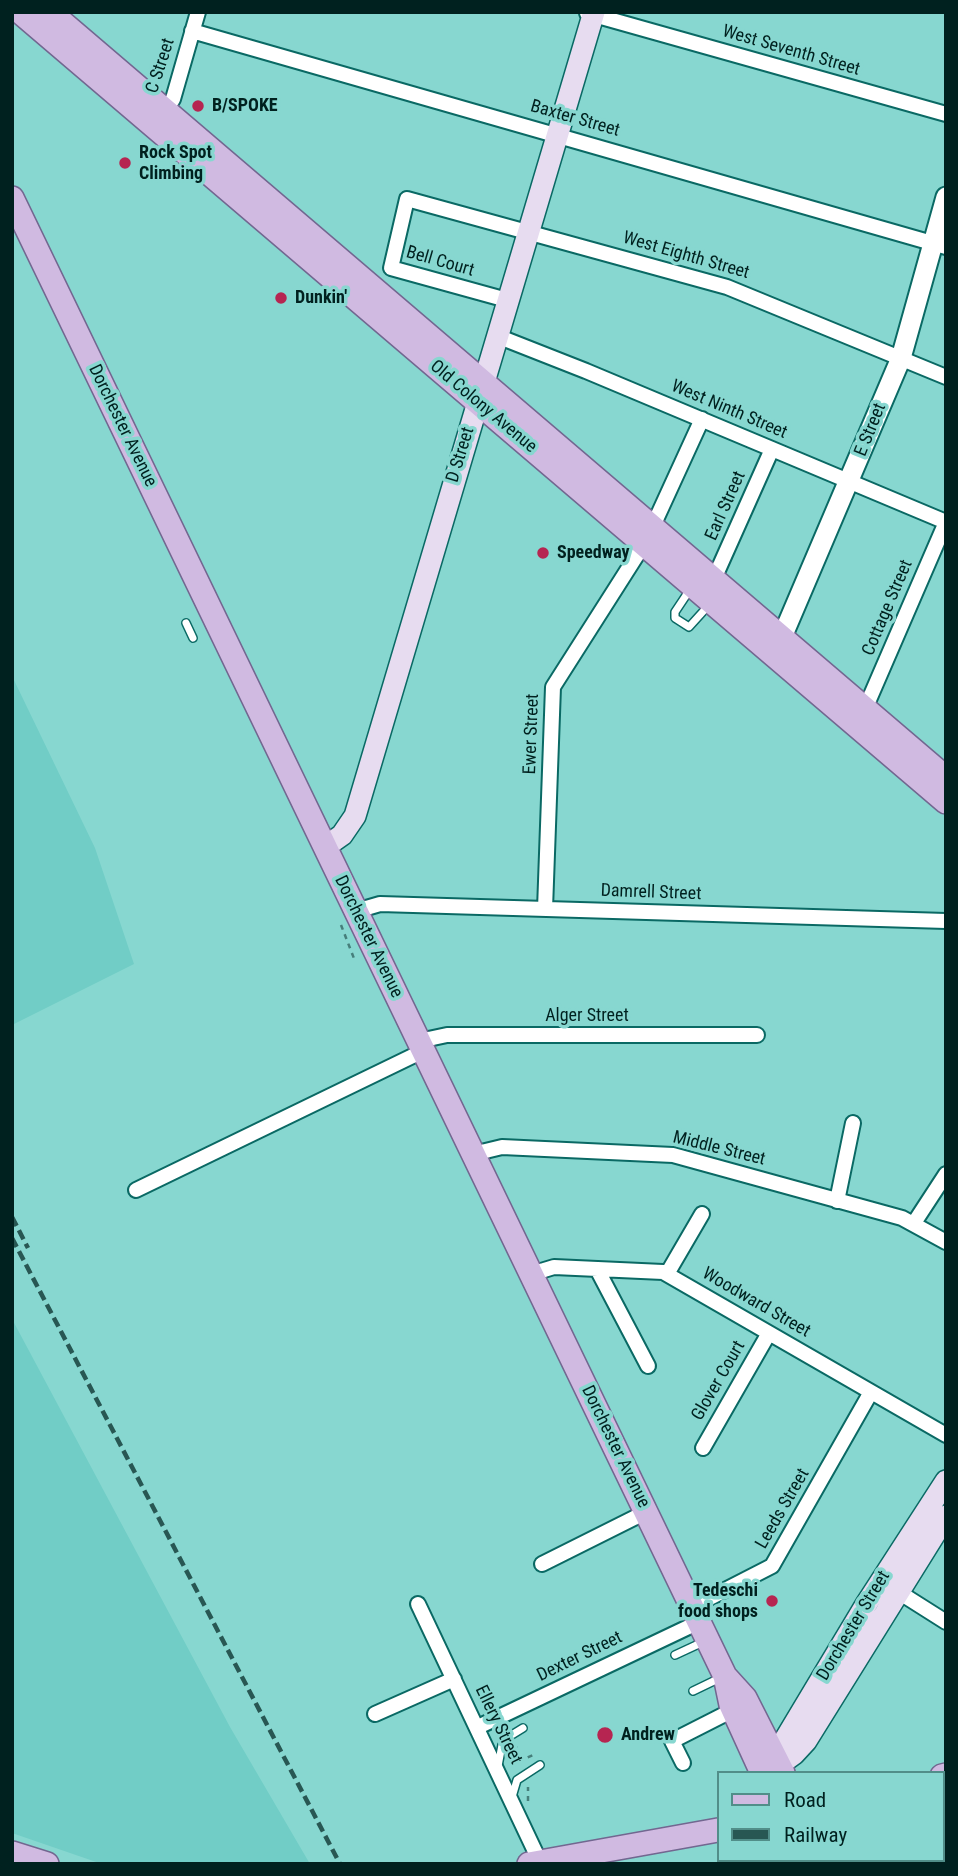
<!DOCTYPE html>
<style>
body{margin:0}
#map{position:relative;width:958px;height:1876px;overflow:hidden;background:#87d7d0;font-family:"Roboto Condensed",sans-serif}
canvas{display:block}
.frame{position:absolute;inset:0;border:14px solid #00211f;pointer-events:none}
.legend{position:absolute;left:717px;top:1771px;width:228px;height:91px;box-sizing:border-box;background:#87d7d0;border:2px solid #518e89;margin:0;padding:9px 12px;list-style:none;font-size:21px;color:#00211f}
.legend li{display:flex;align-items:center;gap:14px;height:35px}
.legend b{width:35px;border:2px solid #518e89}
</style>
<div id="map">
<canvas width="958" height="1876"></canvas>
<div class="frame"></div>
<ul class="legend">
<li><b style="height:9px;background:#d0bae1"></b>Road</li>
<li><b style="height:9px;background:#285753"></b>Railway</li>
</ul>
</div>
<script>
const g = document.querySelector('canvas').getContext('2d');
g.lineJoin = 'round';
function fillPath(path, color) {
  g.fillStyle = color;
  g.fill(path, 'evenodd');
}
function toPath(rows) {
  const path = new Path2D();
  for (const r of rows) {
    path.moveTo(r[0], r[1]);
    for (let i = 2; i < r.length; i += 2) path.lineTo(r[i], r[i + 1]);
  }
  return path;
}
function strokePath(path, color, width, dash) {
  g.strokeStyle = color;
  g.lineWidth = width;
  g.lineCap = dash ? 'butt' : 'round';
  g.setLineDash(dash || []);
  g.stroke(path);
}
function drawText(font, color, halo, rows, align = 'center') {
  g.font = font + ' "Roboto Condensed",sans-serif';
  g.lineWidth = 7;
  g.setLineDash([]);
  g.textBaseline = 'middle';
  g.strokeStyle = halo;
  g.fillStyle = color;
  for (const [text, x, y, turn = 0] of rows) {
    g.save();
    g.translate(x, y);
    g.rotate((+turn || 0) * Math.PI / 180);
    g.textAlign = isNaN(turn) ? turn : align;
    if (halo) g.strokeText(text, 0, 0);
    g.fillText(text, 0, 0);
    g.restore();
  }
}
fillPath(toPath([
 [12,676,95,848,134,964,12,1025],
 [12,1319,230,1727,310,1864,102,1864,12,1833]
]), '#71cdc6');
const service = toPath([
 [691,588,675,612,675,618,689,627,709,605],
 [186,623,193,638],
 [675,1655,703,1642],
 [693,1691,720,1678],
 [498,1766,502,1745,510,1736,523,1728],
 [512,1797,517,1780,540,1765]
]);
const minor = toPath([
 [587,13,946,114],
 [192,31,946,247],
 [161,117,173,99,198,12],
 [507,300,391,268,407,199,727,287,946,377],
 [497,336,586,371,946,522],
 [653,526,702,419],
 [714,579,772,449],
 [865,709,946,522],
 [545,909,553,687,644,544],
 [356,911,380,904,946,921],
 [419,1041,447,1035,757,1035],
 [473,1154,502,1147,673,1155,902,1218,946,1242],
 [136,1190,423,1051],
 [837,1201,853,1123],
 [914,1223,946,1174],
 [597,1269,648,1366],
 [531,1274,554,1267,663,1272,946,1435],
 [667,1274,702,1214],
 [703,1448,769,1333],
 [542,1564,646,1512],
 [897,1591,946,1622],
 [418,1604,541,1864],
 [692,1607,772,1566,871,1392],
 [375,1714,454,1679],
 [478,1727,699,1622],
 [683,1763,672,1741,733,1710],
 [942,1856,946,1863]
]);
const tertiary = toPath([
 [773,649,782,637,901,358,946,197]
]);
const secondary = toPath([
 [325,847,342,835,355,816,594,12],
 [768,1768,867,1603,946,1481],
 [769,1772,794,1754,806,1741,946,1516],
 [772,1864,772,1860]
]);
const primary = toPath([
 [20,12,946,802],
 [50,12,946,778],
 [12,198,725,1676,745,1698,783,1773],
 [725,1676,731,1705,762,1773],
 [942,1776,946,1775],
 [12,1853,47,1864],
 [814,1860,816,1864],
 [529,1864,718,1830]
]);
strokePath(service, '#0a6964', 10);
strokePath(minor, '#0a6964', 18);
strokePath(tertiary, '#0a6964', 23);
strokePath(secondary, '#0a6964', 24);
strokePath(primary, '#726790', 26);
strokePath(toPath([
 [341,925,355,961],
 [516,1746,516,1763,535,1754],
 [528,1801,528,1787]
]), '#467f7b', 2.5, [5, 5]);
strokePath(service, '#fff', 7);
strokePath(minor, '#fff', 14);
strokePath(tertiary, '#fff', 19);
strokePath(secondary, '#e7dcf0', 21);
strokePath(primary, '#d0bae1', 23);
strokePath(toPath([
 [12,1217,28,1248],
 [12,1238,340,1864]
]), '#285753', 4.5, [10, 5]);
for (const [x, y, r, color] of [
 [198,106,7,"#b62551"],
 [125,163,7,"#b62551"],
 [281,298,7,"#b62551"],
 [543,553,7,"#b62551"],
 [772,1601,7,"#b62551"],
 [605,1735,9,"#b62551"]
]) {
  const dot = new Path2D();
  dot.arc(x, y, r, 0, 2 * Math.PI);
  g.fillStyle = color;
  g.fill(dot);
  strokePath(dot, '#87d7d0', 2.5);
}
drawText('18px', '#00211f', '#87d7d0', [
 ["West Seventh Street",791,51,16],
 ["C Street",161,66,-72],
 ["Baxter Street",575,119,16],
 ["West Eighth Street",686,256,16],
 ["Bell Court",440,262,16],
 ["Old Colony Avenue",483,407,40],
 ["West Ninth Street",729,410,23],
 ["Dorchester Avenue",122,426,64],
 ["E Street",871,430,-68],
 ["D Street",461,455,-73],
 ["Earl Street",726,506,-66],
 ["Cottage Street",888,608,-67],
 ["Ewer Street",532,734,-88],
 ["Damrell Street",651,893,2],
 ["Dorchester Avenue",368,937,64],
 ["Alger Street",587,1016],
 ["Middle Street",719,1149,14],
 ["Woodward Street",756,1303,30],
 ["Glover Court",719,1381,-60],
 ["Dorchester Avenue",615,1447,64],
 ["Leeds Street",783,1509,-60],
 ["Dorchester Street",854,1626,-59],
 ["Dexter Street",580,1657,-26],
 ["Ellery Street",498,1725,64]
]);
drawText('bold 18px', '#00211f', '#87d7d0', [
 ["B/SPOKE",212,106],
 ["Rock Spot",139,153],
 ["Climbing",139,174],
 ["Dunkin'",295,298],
 ["Speedway",557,553],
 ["Tedeschi",758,1591,"right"],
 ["food shops",758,1612,"right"],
 ["Andrew",621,1735]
], 'left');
</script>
